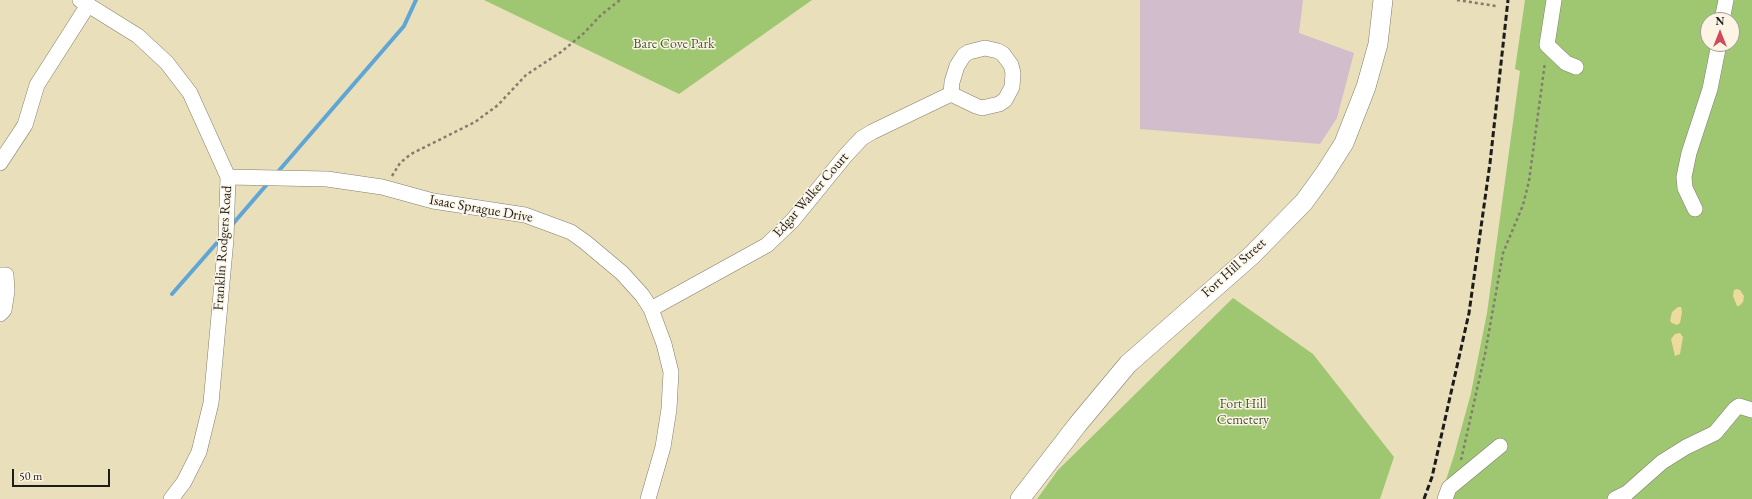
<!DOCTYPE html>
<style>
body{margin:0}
#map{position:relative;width:1752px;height:499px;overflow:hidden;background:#e9dfbb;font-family:"EB Garamond",serif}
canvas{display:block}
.north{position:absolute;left:1700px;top:12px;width:40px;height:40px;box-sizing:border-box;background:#fcf5e5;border:1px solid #a29e95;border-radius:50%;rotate:0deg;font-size:11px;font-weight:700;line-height:16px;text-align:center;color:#1c1c1c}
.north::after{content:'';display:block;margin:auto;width:14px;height:18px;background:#d1495b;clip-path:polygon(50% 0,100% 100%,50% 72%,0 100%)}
.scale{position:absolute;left:12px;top:469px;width:98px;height:18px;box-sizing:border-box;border:2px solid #1c1c1c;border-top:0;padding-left:5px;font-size:12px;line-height:14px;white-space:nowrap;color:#1c1c1c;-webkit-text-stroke:3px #fcf5e5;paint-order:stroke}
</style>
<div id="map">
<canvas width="1752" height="499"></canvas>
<div class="north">N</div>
<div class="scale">50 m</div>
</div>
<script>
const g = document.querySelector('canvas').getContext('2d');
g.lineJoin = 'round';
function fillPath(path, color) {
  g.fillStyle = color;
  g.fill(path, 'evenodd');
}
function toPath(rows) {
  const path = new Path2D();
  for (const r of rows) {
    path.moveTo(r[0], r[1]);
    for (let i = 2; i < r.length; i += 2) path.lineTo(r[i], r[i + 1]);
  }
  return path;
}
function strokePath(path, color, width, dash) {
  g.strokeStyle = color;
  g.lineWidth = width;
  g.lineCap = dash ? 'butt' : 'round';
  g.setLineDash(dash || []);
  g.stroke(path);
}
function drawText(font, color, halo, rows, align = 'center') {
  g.font = font + ' "EB Garamond",serif';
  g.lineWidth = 3;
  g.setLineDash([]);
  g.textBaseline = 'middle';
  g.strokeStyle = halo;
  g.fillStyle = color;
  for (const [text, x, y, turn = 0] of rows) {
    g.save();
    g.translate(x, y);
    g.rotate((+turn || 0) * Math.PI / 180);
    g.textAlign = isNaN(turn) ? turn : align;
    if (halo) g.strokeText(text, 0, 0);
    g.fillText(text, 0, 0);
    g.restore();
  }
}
fillPath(toPath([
 [1140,0,1303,0,1299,33,1354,53,1337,118,1320,144,1140,129]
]), '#d1bdcc');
fillPath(toPath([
 [484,0,812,0,679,94],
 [1525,0,1752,0,1752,499,1440,499,1455,452,1471,393,1487,313,1520,71,1515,69],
 [1708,20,1732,20,1732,44,1708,44],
 [1233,298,1313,354,1394,457,1380,499,1037,499,1058,470]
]), '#9fc772');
fillPath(toPath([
 [1737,289,1740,290,1744,296,1743,302,1739,306,1737,306,1733,296,1734,290],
 [1678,307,1681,307,1682,312,1680,323,1677,325,1672,323,1670,321,1672,312],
 [1680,333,1683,337,1680,354,1675,356,1671,339,1675,334]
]), '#eeda9e');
strokePath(toPath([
 [276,174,404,26,416,0],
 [231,226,269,182],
 [172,294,222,237]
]), '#5fa6d5', 4);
const minor = toPath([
 [80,0,138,36,167,63,190,93,228,177,226,239,211,403,199,452,184,482,171,499],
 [1554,0,1547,45,1566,63,1576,67],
 [1722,20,1726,0],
 [0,163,25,125,37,85,88,5],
 [228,177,327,179,382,187,433,201,525,215,571,232,585,242,622,273,642,295,651,309,664,344,671,372,669,409,663,447,648,499],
 [1695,209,1685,188,1684,177,1689,153,1710,89,1719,44],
 [0,275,6,275,7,291,4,310,0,314],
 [651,309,767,245,793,220,846,155,862,138,872,132,951,94,976,106,982,108,999,104,1005,100,1012,87,1013,73,1011,65,1003,54,998,51,985,48,969,52,964,55,957,66,952,82,951,94],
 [1445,499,1449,488,1500,446],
 [1615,499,1627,493,1662,462,1686,447,1715,433,1735,409,1739,406,1752,410]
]);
const major = toPath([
 [1020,499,1078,424,1128,364,1252,255,1304,202,1325,173,1344,143,1366,87,1378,44,1383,0]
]);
strokePath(minor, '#827e6c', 16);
strokePath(major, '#827e6c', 20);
strokePath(toPath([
 [1457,0,1496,6],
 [392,176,400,163,411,154,475,122,498,105,526,75,561,52,583,34,601,15,620,0],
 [1461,460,1485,354,1503,253,1523,205,1529,181,1545,62]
]), '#827e6c', 2.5, [3, 3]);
strokePath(minor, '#fff', 15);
strokePath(major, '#fff', 19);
strokePath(toPath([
 [1424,499,1432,477,1469,313,1490,163,1508,0]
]), '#1c1c1c', 3, [6, 3]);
drawText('14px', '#4a583a', '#fcf5e5', [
 ["Bare Cove Park",674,44],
 ["Fort Hill",1243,404],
 ["Cemetery",1243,420]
]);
drawText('14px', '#1c1c1c', '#fcf5e5', [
 ["Edgar Walker Court",811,195,-49],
 ["Isaac Sprague Drive",481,209,10],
 ["Franklin Rodgers Road",223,248,-86],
 ["Fort Hill Street",1234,268,-42]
]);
</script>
